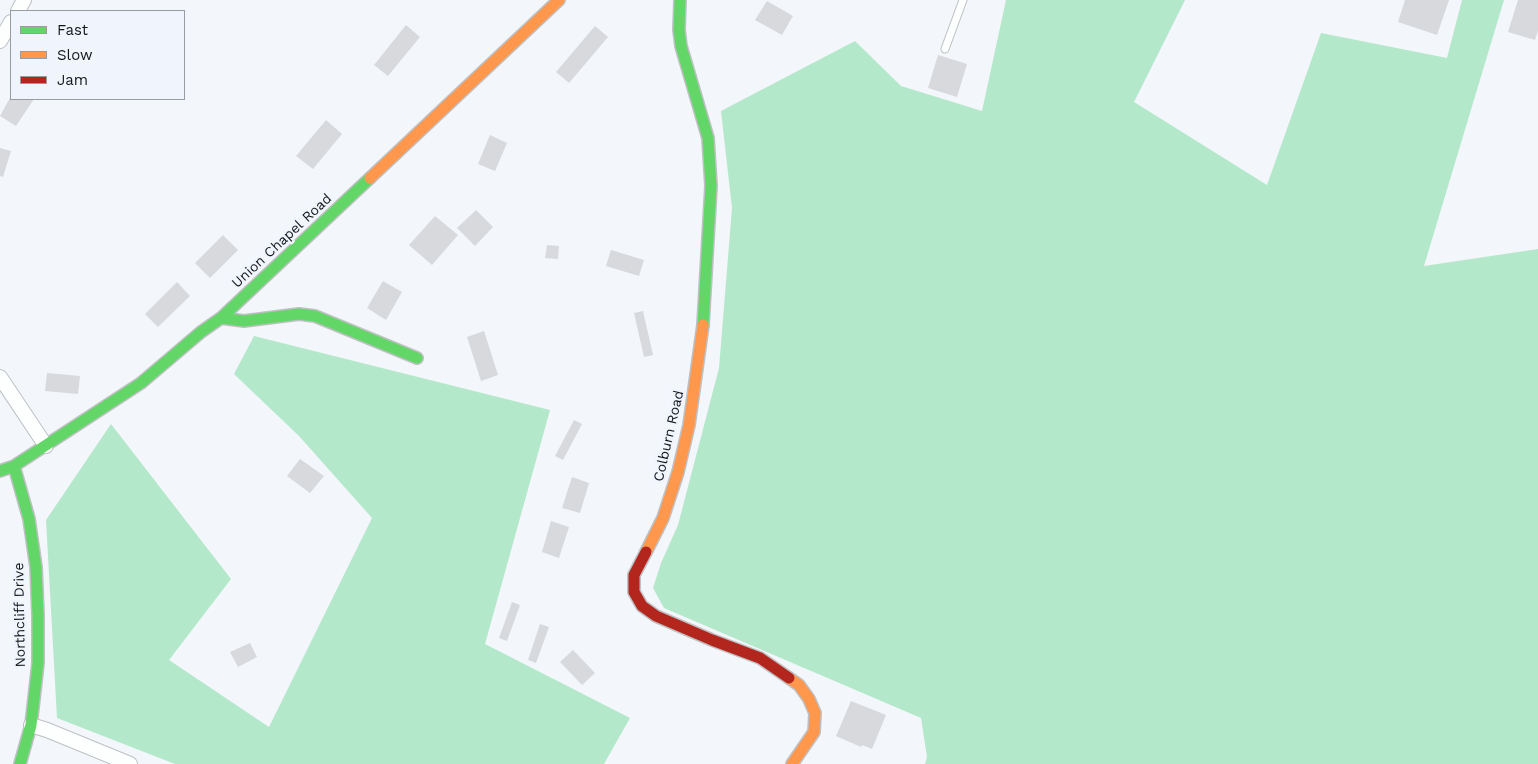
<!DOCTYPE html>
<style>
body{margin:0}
#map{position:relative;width:1538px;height:764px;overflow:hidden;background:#f3f6fa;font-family:"Work Sans",sans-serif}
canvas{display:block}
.legend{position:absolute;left:10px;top:10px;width:175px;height:90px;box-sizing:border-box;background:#f0f5fd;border:1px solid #989ca2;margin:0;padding:6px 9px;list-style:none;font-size:15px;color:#141619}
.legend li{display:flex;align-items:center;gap:10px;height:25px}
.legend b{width:25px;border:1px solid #989ca2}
</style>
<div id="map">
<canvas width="1538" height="764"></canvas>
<ul class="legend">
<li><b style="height:6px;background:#63d668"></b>Fast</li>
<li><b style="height:6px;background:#ff974d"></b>Slow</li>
<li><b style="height:6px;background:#b3261e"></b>Jam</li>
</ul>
</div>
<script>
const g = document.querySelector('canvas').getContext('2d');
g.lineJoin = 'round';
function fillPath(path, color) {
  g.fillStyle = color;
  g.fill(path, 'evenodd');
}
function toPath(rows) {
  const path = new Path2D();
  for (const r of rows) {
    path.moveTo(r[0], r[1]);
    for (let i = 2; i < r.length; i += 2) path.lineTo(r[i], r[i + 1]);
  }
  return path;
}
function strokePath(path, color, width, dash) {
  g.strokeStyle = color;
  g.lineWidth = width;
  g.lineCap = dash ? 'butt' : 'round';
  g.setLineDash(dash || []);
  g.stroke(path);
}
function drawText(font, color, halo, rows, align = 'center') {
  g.font = font + ' "Work Sans",sans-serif';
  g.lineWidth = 5;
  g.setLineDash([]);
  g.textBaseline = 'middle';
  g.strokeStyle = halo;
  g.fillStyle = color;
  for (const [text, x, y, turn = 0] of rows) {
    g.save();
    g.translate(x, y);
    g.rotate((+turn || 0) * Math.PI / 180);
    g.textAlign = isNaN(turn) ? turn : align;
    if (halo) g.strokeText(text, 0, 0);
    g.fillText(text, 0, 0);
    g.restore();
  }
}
fillPath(toPath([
 [1006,0,1185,0,1134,102,1267,185,1321,33,1447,58,1462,0,1504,0,1424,266,1538,249,1538,764,925,764,927,757,921,718,664,608,653,588,661,563,678,525,719,368,732,208,721,111,855,41,901,86,982,111],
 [254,336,550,410,485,644,630,718,604,764,175,764,57,718,46,520,111,424,231,579,169,660,269,727,372,518,299,436,234,374]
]), '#b3e8cb');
fillPath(toPath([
 [1405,0,1449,0,1437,35,1398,22],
 [1518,0,1538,0,1538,31,1535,40,1508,32],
 [767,1,793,16,782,35,755,20],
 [406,25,420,37,388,76,374,65],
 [595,26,608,37,569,83,556,72],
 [938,55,967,64,957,97,928,88],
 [11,96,11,99,34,99,16,126,0,116],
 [326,120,342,134,313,169,296,156],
 [490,135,507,143,495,171,478,164],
 [0,148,11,151,3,177,0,176],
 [476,210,493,227,475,246,457,228],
 [435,216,458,235,432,265,409,245],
 [223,235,238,250,210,278,195,263],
 [547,245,559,246,558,259,545,258],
 [611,250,644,260,639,276,606,266],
 [383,281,402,292,386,320,367,308],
 [177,282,190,296,158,327,145,314],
 [643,311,653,355,644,357,634,313],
 [484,331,498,375,481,381,467,337],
 [47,373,80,376,78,394,45,391],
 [574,420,582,424,563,460,555,456],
 [300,459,324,476,310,493,287,476],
 [572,477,589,483,580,513,562,508],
 [551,521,569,527,559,558,542,552],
 [512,602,520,605,507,641,499,638],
 [540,624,549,627,536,663,528,660],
 [250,643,257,657,238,667,230,652],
 [573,650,595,673,582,685,560,662],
 [851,701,886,715,872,749,862,745,861,747,836,736]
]), '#d7d9dd');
const lane = toPath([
 [945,49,963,0]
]);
const street = toPath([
 [18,11,24,0],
 [0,41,11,22],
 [0,377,46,446],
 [31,725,47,730,130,764]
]);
const fast = toPath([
 [680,0,679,30,681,46,708,138,711,186,703,325],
 [221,318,244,321,299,314,315,316,417,358],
 [14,466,29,519,36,567,38,615,38,663,31,725,20,764],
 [0,471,14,466,141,383,201,332,221,318,370,178]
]);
const slow = toPath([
 [370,178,559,0],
 [646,552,663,518,678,472,689,425,703,325],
 [789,678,799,685,809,699,815,713,814,732,792,764]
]);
const jam = toPath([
 [646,552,634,575,634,592,642,606,656,616,712,640,760,658,789,678]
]);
strokePath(lane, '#bec0c3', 9);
strokePath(street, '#bec0c3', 16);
strokePath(fast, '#bec0c3', 14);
strokePath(slow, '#bec0c3', 14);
strokePath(jam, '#bec0c3', 14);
strokePath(lane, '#fdfefe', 7);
strokePath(street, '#fdfefe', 14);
strokePath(fast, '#63d668', 11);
strokePath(slow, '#ff974d', 11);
strokePath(jam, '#b3261e', 11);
drawText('14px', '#141619', '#f0f5fd', [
 ["Union Chapel Road",282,241,-43],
 ["Colburn Road",669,436,-77],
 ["Northcliff Drive",20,615,-91]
]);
</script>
